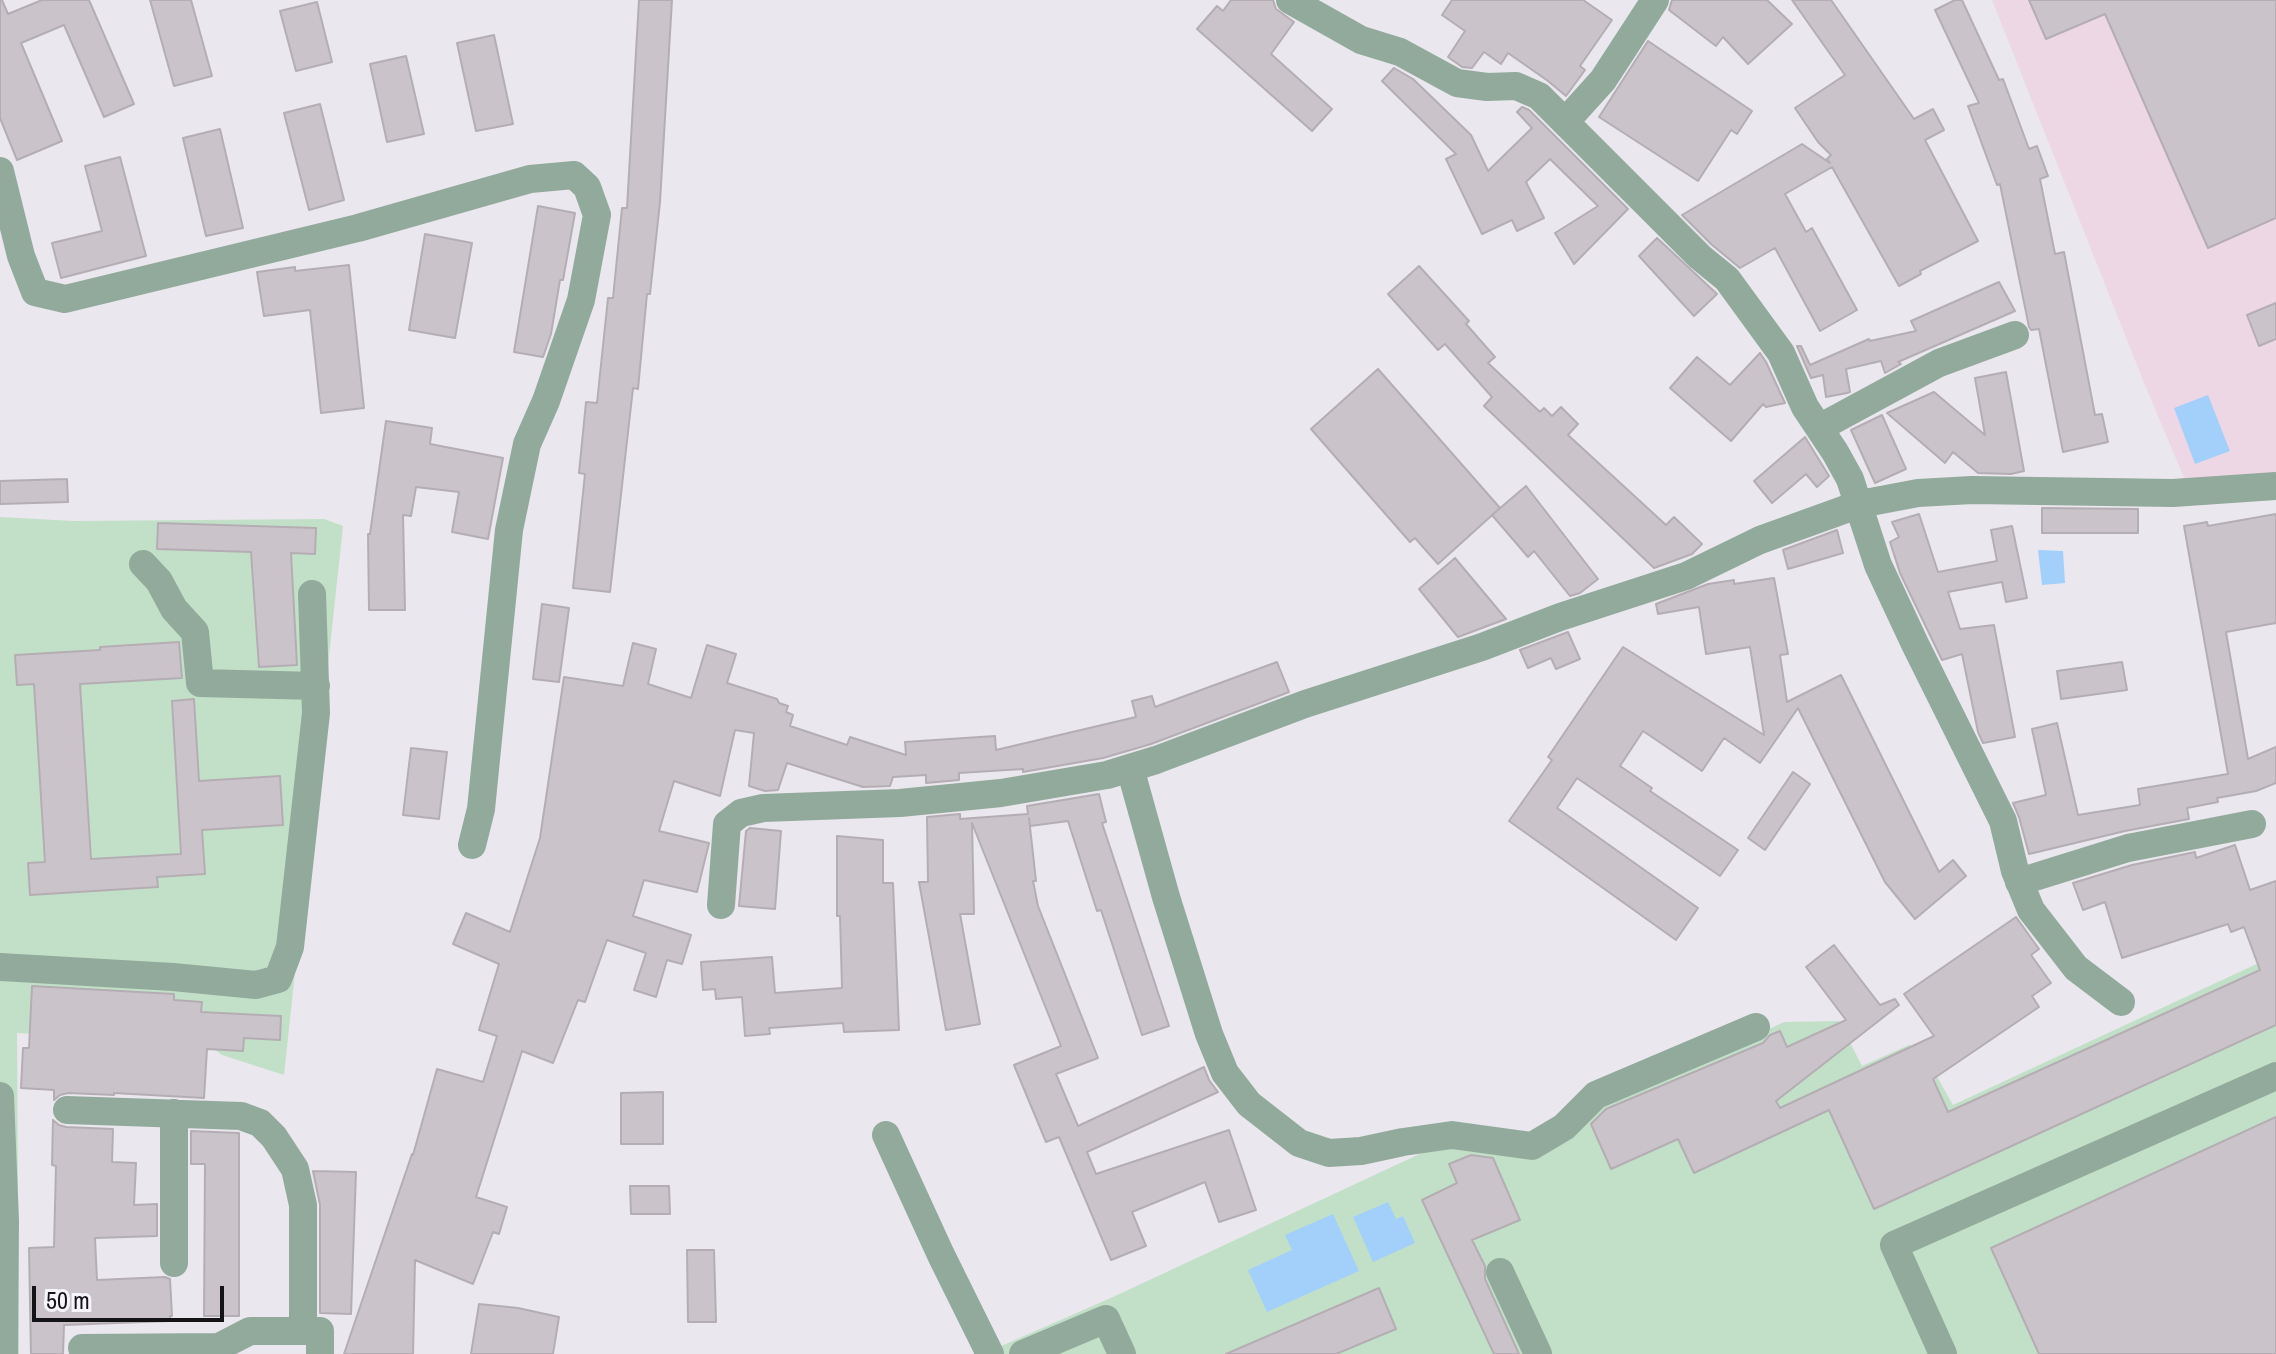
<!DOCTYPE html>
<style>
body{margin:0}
#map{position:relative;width:2276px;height:1354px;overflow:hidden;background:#eae7ee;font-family:"Archivo Narrow",sans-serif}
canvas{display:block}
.scale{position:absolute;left:32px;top:1286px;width:192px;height:36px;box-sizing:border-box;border:4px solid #141316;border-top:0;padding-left:10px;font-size:24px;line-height:28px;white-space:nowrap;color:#141316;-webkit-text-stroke:6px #f7f4fb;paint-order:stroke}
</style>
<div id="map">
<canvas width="2276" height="1354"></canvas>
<div class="scale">50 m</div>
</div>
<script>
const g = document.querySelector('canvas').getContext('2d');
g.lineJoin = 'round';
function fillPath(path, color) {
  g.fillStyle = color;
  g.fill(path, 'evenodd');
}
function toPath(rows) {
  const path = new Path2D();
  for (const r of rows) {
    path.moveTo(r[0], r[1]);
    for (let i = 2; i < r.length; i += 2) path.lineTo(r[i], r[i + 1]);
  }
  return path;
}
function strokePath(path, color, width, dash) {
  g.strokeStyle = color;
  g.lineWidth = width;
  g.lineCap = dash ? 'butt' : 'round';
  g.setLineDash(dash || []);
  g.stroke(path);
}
fillPath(toPath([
 [1992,0,2276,0,2276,475,2187,485,2145,385]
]), '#eed7e4');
fillPath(toPath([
 [0,517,73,521,324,519,343,526,284,1075,222,1055,208,1045,17,1033,19,1354,0,1354],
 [2276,955,2276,1354,983,1354,1113,1297,1426,1151,1492,1144,1584,1116,1784,1022,1839,1021,1862,1066,1909,1045,1922,1050,1953,1105]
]), '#c2e0c7');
fillPath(toPath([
 [2208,395,2230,451,2195,464,2174,408],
 [2038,550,2063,551,2065,583,2042,585],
 [1388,1202,1396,1219,1403,1216,1415,1243,1373,1262,1353,1217],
 [1333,1214,1359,1271,1267,1312,1248,1270,1292,1250,1285,1235]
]), '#a2d0fa');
const building = toPath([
 [0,0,2,0,8,14,42,0,89,0,134,104,104,117,64,25,21,43,62,141,17,160,0,118,0,0],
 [150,0,191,0,212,76,174,86,150,0],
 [639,0,672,0,660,202,650,294,647,294,638,389,633,388,610,592,573,588,585,474,579,473,586,402,597,403,608,298,613,298,622,208,627,208,639,0],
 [1231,0,1273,0,1276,9,1294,22,1271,54,1332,109,1312,131,1197,29,1217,6,1223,11,1231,0],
 [1452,0,1583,0,1612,20,1580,66,1585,70,1566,96,1548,81,1508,53,1501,64,1484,52,1472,68,1462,67,1448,57,1465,31,1442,15,1452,0],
 [1672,0,1767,0,1792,24,1748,64,1723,37,1716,46,1669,10,1672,0],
 [1792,0,1831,0,1914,119,1933,109,1944,130,1925,140,1978,241,1920,271,1921,274,1899,286,1832,167,1785,194,1806,232,1812,228,1857,310,1820,331,1775,248,1740,268,1711,244,1682,215,1802,144,1830,163,1827,159,1831,155,1818,142,1795,108,1845,75,1792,0],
 [1955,0,1962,0,1999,80,2003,79,2029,149,2037,146,2048,176,2040,179,2055,254,2064,252,2095,415,2102,414,2108,442,2063,452,2039,329,2031,330,2029,327,2000,184,1997,185,1968,106,1979,103,1935,10,1955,0],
 [2029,0,2276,0,2276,218,2208,248,2105,14,2046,39,2029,0],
 [317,2,332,62,296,71,280,11,317,2],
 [494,35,513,124,476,131,457,43,494,35],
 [1648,41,1752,111,1737,134,1731,130,1698,181,1599,117,1648,41],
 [406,56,424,134,387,142,370,64,406,56],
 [1394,68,1413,79,1471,135,1488,171,1532,128,1517,112,1522,107,1529,110,1628,209,1574,264,1555,233,1598,206,1550,159,1526,182,1544,218,1517,231,1512,220,1482,234,1446,159,1456,154,1382,81,1394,68],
 [320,104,344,200,309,210,284,113,320,104],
 [220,129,243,228,206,236,183,138,220,129],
 [120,157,146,256,61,278,52,243,102,231,85,166,120,157],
 [538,206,575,213,563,280,560,280,551,334,543,357,514,352,538,206],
 [425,234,472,243,455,338,409,330,425,234],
 [1657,238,1717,294,1694,316,1639,256,1657,238],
 [349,265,364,408,321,413,310,310,264,316,257,272,295,267,295,271,349,265],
 [1419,266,1469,321,1466,324,1495,357,1488,363,1540,412,1544,408,1552,416,1561,407,1578,424,1568,435,1666,525,1674,517,1702,544,1692,554,1654,568,1484,406,1492,397,1445,344,1438,350,1388,294,1419,266],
 [1999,282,2015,311,1898,362,1901,364,1885,373,1881,361,1846,369,1850,392,1847,393,1826,397,1823,375,1811,378,1797,346,1801,346,1810,365,1869,339,1870,341,1916,331,1911,321,1999,282],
 [2276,303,2276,339,2259,346,2247,315,2276,303],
 [1760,353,1766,362,1785,403,1766,407,1763,404,1731,441,1670,388,1697,357,1730,385,1760,353],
 [1378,369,1500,508,1438,564,1415,538,1410,542,1311,429,1378,369],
 [2006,372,2024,471,2011,474,1978,473,1953,452,1945,463,1887,413,1934,392,1985,435,1975,378,2006,372],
 [1882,415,1906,469,1875,483,1851,430,1882,415],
 [386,421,432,428,430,444,503,458,488,539,452,532,459,492,416,487,411,516,403,515,405,610,369,610,368,534,370,534,386,421],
 [1805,437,1829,476,1817,487,1806,474,1772,503,1754,481,1805,437],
 [67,479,68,502,0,504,0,481,67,479],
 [1526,486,1598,579,1580,593,1570,596,1534,551,1528,557,1492,515,1526,486],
 [2042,508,2138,509,2138,533,2042,533,2042,508],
 [1919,514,1938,572,1997,561,1991,530,2012,526,2027,598,2006,602,2002,582,1948,592,1960,629,1994,625,2015,737,1983,743,1978,732,1962,654,1942,660,1900,573,1890,542,1899,537,1892,522,1919,514],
 [2276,514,2276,623,2226,632,2248,759,2276,747,2276,783,2256,791,2217,798,2218,802,2187,808,2189,819,2125,831,2029,854,2019,817,2013,803,2046,795,2032,729,2057,723,2078,815,2140,805,2138,789,2228,774,2184,526,2207,522,2208,526,2276,514],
 [158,523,316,528,315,554,291,553,297,665,259,667,251,552,157,549,158,523],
 [1837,530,1843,553,1788,569,1783,550,1837,530],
 [1455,558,1506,619,1458,637,1419,589,1455,558],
 [1774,578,1788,654,1780,655,1787,702,1841,675,1939,872,1953,860,1966,876,1915,919,1885,882,1798,708,1760,763,1724,738,1702,771,1643,731,1620,766,1652,788,1650,791,1738,850,1720,876,1577,778,1557,808,1698,908,1676,940,1509,821,1552,760,1548,757,1623,647,1764,735,1750,647,1706,654,1699,607,1658,614,1656,604,1708,584,1734,580,1734,584,1774,578],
 [542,604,569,608,559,682,533,679,542,604],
 [1568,632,1580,659,1556,669,1551,658,1528,668,1520,650,1568,632],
 [179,642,182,678,80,684,91,859,181,854,172,701,194,699,199,781,280,776,283,825,202,830,205,874,157,877,158,887,30,895,28,863,45,862,34,684,17,685,15,655,100,650,100,647,179,642],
 [633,643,656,649,648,684,691,698,707,645,736,654,727,683,777,699,779,703,788,706,786,712,793,715,790,726,847,745,850,737,906,755,905,742,995,736,996,750,1136,717,1132,701,1152,696,1155,707,1277,662,1289,692,1151,744,1103,758,1023,772,1023,769,959,773,959,780,926,783,926,775,893,777,890,786,863,787,787,763,778,790,765,791,749,786,754,733,735,730,720,796,674,781,659,831,709,843,697,892,644,880,633,916,691,935,682,964,667,960,656,997,634,990,646,953,607,940,585,1002,578,1000,553,1063,522,1051,476,1197,507,1207,499,1234,493,1232,473,1284,415,1260,413,1354,344,1354,412,1154,413,1155,437,1069,483,1082,497,1036,479,1030,499,964,453,944,466,913,510,932,540,838,564,677,623,686,633,643],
 [2122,662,2127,690,2061,699,2057,671,2122,662],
 [411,748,447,752,439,819,403,815,411,748],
 [1793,772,1810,784,1765,850,1748,838,1793,772],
 [1099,794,1106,822,1102,823,1169,1026,1142,1035,1101,910,1097,911,1068,821,1030,826,1029,818,1036,881,1033,881,1038,906,1098,1058,1056,1074,1078,1126,1204,1067,1209,1080,1218,1092,1087,1152,1096,1174,1229,1130,1256,1210,1219,1222,1205,1182,1132,1212,1146,1246,1111,1260,1059,1137,1046,1142,1014,1065,1061,1046,972,823,974,914,960,914,980,1024,946,1030,919,882,928,882,927,817,960,814,960,819,1028,814,1027,806,1099,794],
 [750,828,781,831,775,909,739,906,746,831,750,828],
 [837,836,883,840,883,883,893,883,899,1030,844,1032,843,1023,769,1028,770,1034,745,1036,742,997,716,999,715,989,703,990,701,962,772,957,775,993,842,988,840,916,837,916,837,836],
 [2235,845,2250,890,2276,881,2276,1025,1874,1209,1829,1110,1694,1173,1678,1139,1611,1169,1591,1124,1606,1109,1763,1043,1770,1035,1780,1031,1787,1047,1846,1020,1806,967,1834,945,1880,1005,1895,999,1899,1005,1776,1101,1780,1108,1934,1036,1904,994,2016,917,2039,949,2031,955,2051,983,2032,996,2039,1007,1933,1079,1948,1112,2260,970,2244,927,2231,932,2228,924,2122,958,2105,902,2083,910,2073,883,2132,865,2195,852,2196,858,2235,845],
 [32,986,174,994,174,1000,202,1002,201,1012,281,1016,280,1040,244,1038,243,1051,207,1049,204,1098,114,1093,114,1095,68,1093,60,1095,54,1100,54,1090,21,1088,23,1048,29,1048,32,986],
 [663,1092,663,1144,621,1144,621,1093,663,1092],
 [2276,1117,2276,1354,2039,1354,1991,1248,2276,1117],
 [53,1120,59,1125,66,1127,113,1129,112,1162,136,1163,134,1205,157,1204,157,1236,95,1238,97,1280,165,1277,170,1279,172,1316,170,1316,170,1321,64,1325,63,1354,31,1354,29,1248,54,1247,56,1166,52,1165,53,1120],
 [191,1131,239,1133,239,1316,204,1316,205,1164,191,1164,191,1131],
 [1471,1155,1493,1158,1520,1220,1472,1240,1485,1266,1485,1279,1519,1354,1494,1354,1422,1200,1457,1183,1449,1164,1471,1155],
 [313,1171,356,1172,351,1314,320,1313,320,1205,313,1171],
 [630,1186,669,1186,670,1214,631,1214,630,1186],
 [687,1250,714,1250,716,1322,688,1322,687,1250],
 [1379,1288,1396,1329,1336,1354,1226,1354,1379,1288],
 [479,1304,518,1308,559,1317,553,1354,471,1354,479,1304]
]);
fillPath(building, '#cac4ca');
strokePath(building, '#b4aeb4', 2);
strokePath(toPath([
 [1290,0,1361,40,1400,52,1457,83,1487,87,1516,86,1539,96,1700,257,1727,279,1781,353,1805,407,1835,452,1850,479,1878,565,1915,644,2003,821,2015,871,2031,910,2076,968,2121,1002],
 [1566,121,1603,80,1655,0],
 [0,171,21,256,35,292,65,299,358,228,530,179,574,175,587,187,597,215,581,300,546,401,527,444,509,530,481,809,472,845],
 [1819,428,1939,363,2015,335],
 [143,564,159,581,174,609,195,632,200,683,316,686],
 [1130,768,1166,897,1209,1034,1225,1073,1249,1104,1299,1143,1329,1153,1361,1151,1403,1142,1452,1135,1532,1146,1564,1127,1596,1095,1756,1027],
 [2019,882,2128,848,2252,824],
 [721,905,727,824,741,813,763,808,900,803,1001,793,1107,775,1156,760,1305,704,1482,647,1560,617,1686,576,1760,540,1860,504,1918,493,1972,490,2173,493,2276,486],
 [0,967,173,977,256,985,278,979,290,947,316,713,312,594],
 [0,1096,5,1221,4,1354],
 [67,1110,241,1116,260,1123,274,1137,295,1169,303,1205,303,1331],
 [174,1113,174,1263],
 [886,1135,941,1255,990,1354],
 [1500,1272,1538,1354],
 [82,1348,219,1347,250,1331,320,1331,320,1354],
 [1023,1354,1106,1319,1122,1354],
 [1943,1354,1894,1245,2276,1076]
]), '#92aa9b', 28);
</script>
